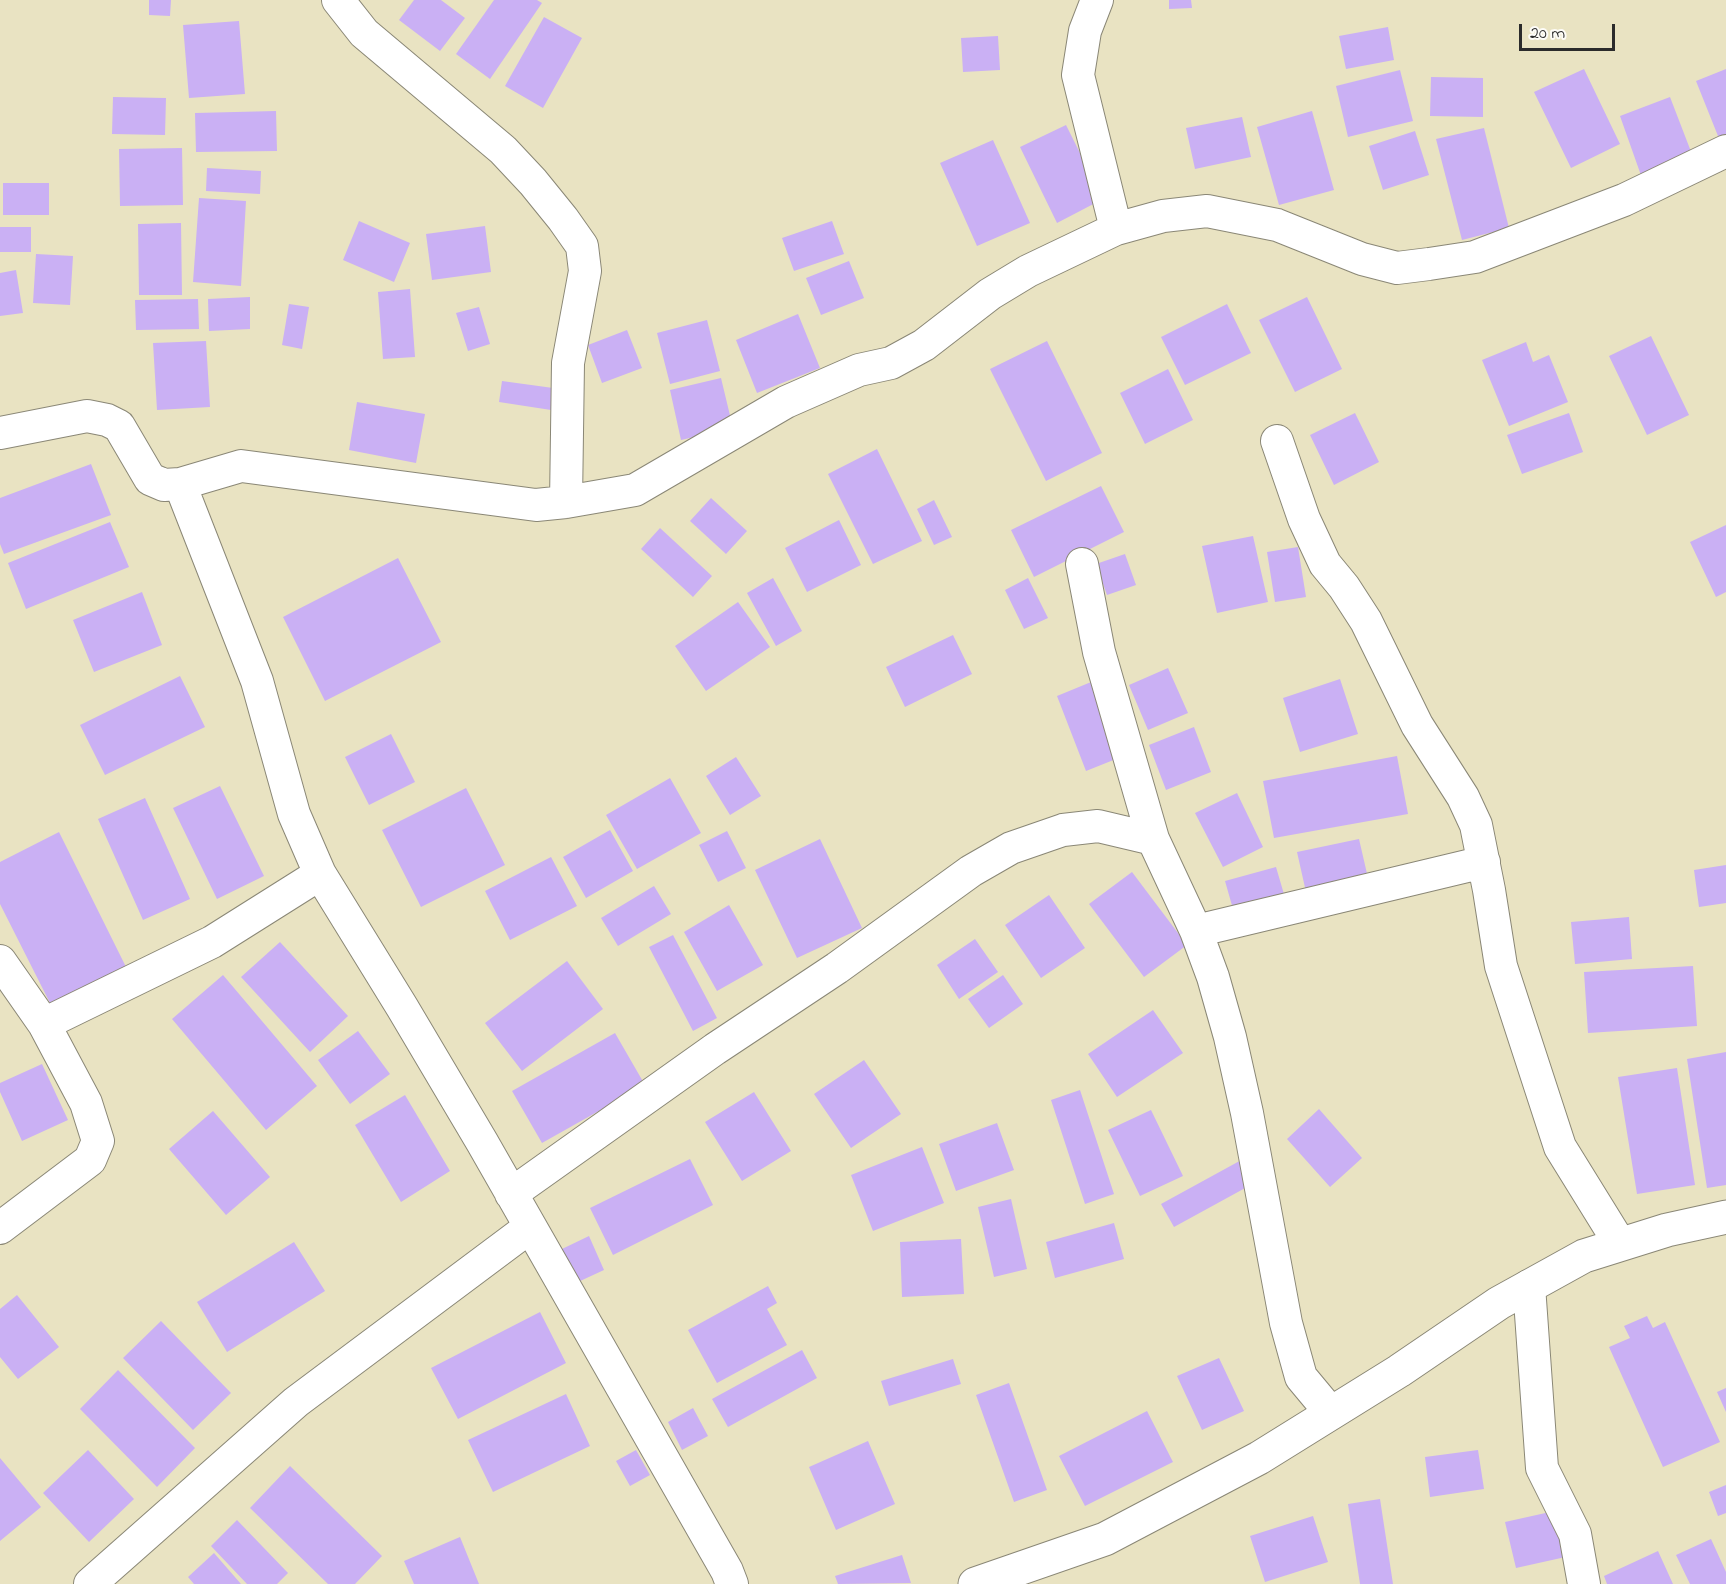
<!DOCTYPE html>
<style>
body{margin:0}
#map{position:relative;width:1726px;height:1584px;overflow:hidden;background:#e9e3c2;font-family:"Indie Flower",sans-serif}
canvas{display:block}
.scale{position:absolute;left:1519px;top:24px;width:96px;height:27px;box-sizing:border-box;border:3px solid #2b2b2b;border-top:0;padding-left:8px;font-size:18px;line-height:21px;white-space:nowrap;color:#2b2b2b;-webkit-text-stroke:4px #fdfcf7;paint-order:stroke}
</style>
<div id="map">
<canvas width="1726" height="1584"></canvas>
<div class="scale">20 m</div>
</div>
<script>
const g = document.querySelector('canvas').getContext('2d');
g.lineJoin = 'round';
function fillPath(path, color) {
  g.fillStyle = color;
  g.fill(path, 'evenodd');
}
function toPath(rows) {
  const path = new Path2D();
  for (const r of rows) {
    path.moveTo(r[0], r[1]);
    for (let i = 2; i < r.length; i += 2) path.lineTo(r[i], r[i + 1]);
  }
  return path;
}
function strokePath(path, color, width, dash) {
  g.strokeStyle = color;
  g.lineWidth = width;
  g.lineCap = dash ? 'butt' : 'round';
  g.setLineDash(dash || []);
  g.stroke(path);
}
fillPath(toPath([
 [149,0,171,0,170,16,149,15],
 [414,0,441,0,465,18,440,51,399,20],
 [494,0,537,0,542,3,490,79,456,54],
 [1169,0,1191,0,1192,8,1169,9],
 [544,17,582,38,543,108,505,86],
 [239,21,245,94,189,98,183,25],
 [1388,27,1394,60,1346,69,1339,36],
 [998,36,1000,70,963,72,961,38],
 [1584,69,1620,144,1571,168,1534,92],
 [1726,69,1726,139,1720,141,1696,81],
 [1400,70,1413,121,1348,137,1336,86],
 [1431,77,1483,78,1483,117,1430,116],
 [113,97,166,98,165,135,112,134],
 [1670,97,1695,162,1643,181,1620,116],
 [276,111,277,151,196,152,195,113],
 [1312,111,1334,190,1279,205,1257,127],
 [1242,117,1251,157,1195,169,1186,128],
 [1066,125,1103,199,1057,223,1020,147],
 [1484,128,1509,228,1462,240,1436,139],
 [1415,131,1429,175,1383,190,1369,146],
 [993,140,1030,223,977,246,940,163],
 [182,148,183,205,120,206,119,149],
 [207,168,261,171,260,194,206,191],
 [3,183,49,183,49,215,3,215],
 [199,198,246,201,241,286,193,282],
 [359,221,410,243,394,282,343,260],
 [832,221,844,254,794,271,782,238],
 [181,223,182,295,139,295,138,224],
 [485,226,491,272,432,280,426,234],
 [0,227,31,227,31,252,0,252],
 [36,254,73,256,70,305,33,303],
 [849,261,864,298,821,315,806,278],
 [16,270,23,313,0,316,0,273],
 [410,289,415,357,383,359,378,292],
 [250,297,250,329,209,331,208,299],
 [1307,297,1342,369,1295,392,1259,320],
 [198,299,199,329,136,330,135,300],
 [289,304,309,307,302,349,282,345],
 [1227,304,1251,353,1185,385,1161,337],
 [479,307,490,344,468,351,456,313],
 [798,314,820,368,757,393,736,340],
 [707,320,720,371,670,384,657,333],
 [627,330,642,368,602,383,588,345],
 [1651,336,1689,415,1647,435,1609,356],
 [206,341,210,407,157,410,153,343],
 [1047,341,1102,453,1046,481,990,369],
 [1526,342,1533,362,1549,355,1568,402,1509,426,1482,360],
 [1168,369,1193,420,1145,444,1120,393],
 [721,378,733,428,681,440,670,390],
 [502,381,553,388,551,410,499,402],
 [357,402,425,414,416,463,349,450],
 [1355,413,1379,462,1334,485,1310,435],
 [1569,413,1583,452,1522,474,1507,435],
 [877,449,922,541,873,564,828,474],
 [91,464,111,515,4,554,0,544,0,498],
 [1101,486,1124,532,1034,577,1011,530],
 [711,498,747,531,726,554,690,521],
 [934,500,952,537,934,545,917,509],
 [839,520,861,565,807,592,785,548],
 [110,522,129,567,26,609,8,563],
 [1726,525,1726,592,1716,597,1690,542],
 [660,528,712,576,693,597,641,549],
 [1253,536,1268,602,1217,613,1202,546],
 [1298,547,1306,597,1275,602,1267,552],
 [1125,554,1136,585,1107,595,1096,564],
 [398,558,441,642,325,701,283,617],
 [773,578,802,631,776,646,747,593],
 [1028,578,1048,618,1024,629,1005,590],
 [142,592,162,645,94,672,73,620],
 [738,602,770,647,706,691,675,646],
 [953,635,972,674,905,707,886,667],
 [1168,668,1188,713,1148,730,1129,685],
 [180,676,205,727,105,775,80,725],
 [1340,679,1358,734,1300,752,1283,698],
 [1096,680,1126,755,1086,771,1057,696],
 [1194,727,1211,772,1166,790,1149,745],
 [391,734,415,782,369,805,345,757],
 [1397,756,1408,814,1274,838,1263,781],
 [736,757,761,796,730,815,706,776],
 [670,778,701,833,637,869,606,815],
 [220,786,264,876,217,899,173,808],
 [466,788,505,865,421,907,382,830],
 [1237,793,1263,847,1223,867,1195,813],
 [145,798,190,899,143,920,98,819],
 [610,830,633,871,586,898,563,857],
 [727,831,746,868,718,882,699,845],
 [59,832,126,967,51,1005,0,904,0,862],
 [820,839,862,928,797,958,755,870],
 [1359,839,1368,878,1306,892,1297,852],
 [551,857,577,906,510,940,485,891],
 [1726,865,1726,903,1699,907,1694,870],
 [1276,867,1286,901,1235,916,1225,881],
 [1132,872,1187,945,1144,977,1089,904],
 [654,886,671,914,618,946,601,918],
 [1049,895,1085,948,1041,978,1005,925],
 [729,905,763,965,717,991,684,932],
 [1629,917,1632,959,1575,964,1571,922],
 [673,935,717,1018,693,1031,649,947],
 [975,939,998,972,959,999,937,965],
 [280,942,348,1016,310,1052,241,977],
 [567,961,603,1009,522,1071,485,1023],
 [1693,966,1697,1026,1588,1033,1584,972],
 [223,975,317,1086,266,1130,172,1019],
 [1003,975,1023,1004,989,1028,968,999],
 [1153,1010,1183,1053,1117,1097,1088,1054],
 [358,1031,390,1074,350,1104,318,1060],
 [615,1033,645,1085,542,1143,512,1091],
 [1726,1052,1726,1185,1707,1188,1687,1059],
 [864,1060,901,1114,851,1148,814,1094],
 [42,1064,68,1120,22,1141,0,1092,0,1083],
 [1677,1068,1695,1185,1637,1194,1618,1077],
 [1080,1090,1114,1194,1085,1204,1051,1100],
 [754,1092,791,1151,742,1181,705,1122],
 [405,1095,450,1171,401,1202,355,1125],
 [1319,1109,1362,1158,1330,1187,1287,1139],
 [1151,1110,1183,1176,1140,1196,1108,1130],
 [213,1111,270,1177,226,1215,169,1149],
 [997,1123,1014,1170,956,1191,939,1144],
 [922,1147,944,1203,873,1231,851,1175],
 [1245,1158,1258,1181,1174,1227,1161,1204],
 [690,1159,713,1205,613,1255,590,1208],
 [1011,1199,1027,1269,994,1277,978,1207],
 [1114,1223,1124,1259,1055,1278,1046,1242],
 [589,1236,604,1270,578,1282,562,1249],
 [961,1239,964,1294,902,1297,900,1242],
 [294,1242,325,1291,227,1352,197,1302],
 [768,1286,777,1303,767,1309,787,1345,717,1383,688,1330],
 [17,1295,59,1347,18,1379,0,1357,0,1309],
 [540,1312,566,1363,458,1419,431,1368],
 [1647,1316,1653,1328,1665,1322,1720,1442,1663,1467,1609,1347,1630,1338,1624,1326],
 [161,1321,231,1393,193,1430,123,1358],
 [802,1350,817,1378,728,1427,712,1399],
 [1219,1358,1244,1411,1202,1430,1177,1376],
 [953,1359,961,1384,889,1406,881,1381],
 [118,1370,195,1448,157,1487,80,1409],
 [1009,1383,1047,1490,1014,1502,976,1395],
 [1726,1388,1726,1412,1717,1392],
 [566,1394,590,1446,493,1492,468,1440],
 [693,1408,708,1436,682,1450,668,1422],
 [1147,1411,1173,1462,1085,1506,1059,1456],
 [868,1441,895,1504,836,1530,809,1467],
 [88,1450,134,1499,89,1542,43,1493],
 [636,1450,650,1475,630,1486,616,1461],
 [1478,1450,1484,1489,1430,1497,1425,1457],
 [0,1458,41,1507,0,1541],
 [290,1466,382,1556,355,1584,328,1584,250,1508],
 [1726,1485,1726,1513,1718,1516,1709,1492],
 [1380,1499,1393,1584,1360,1584,1348,1504],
 [1559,1510,1570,1556,1516,1568,1505,1522],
 [1313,1516,1328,1562,1265,1582,1250,1536],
 [237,1520,288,1573,277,1584,247,1584,211,1546],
 [460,1537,479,1584,414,1584,404,1561],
 [1711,1539,1726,1572,1726,1584,1690,1584,1676,1555],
 [1658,1551,1673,1584,1607,1584,1604,1576],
 [214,1553,241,1584,194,1584,188,1577],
 [902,1555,911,1583,838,1584,835,1576]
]), '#cab0f4');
const minor = toPath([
 [338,0,364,33,503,150,533,182,563,219,582,246,585,271,568,363,566,502],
 [1097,0,1085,31,1078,75,1116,229],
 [0,433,87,416,107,420,119,426,150,479,164,485,180,484,241,466,536,505,566,502,635,490,786,402,859,370,891,363,924,345,990,294,1028,271,1116,229,1163,216,1207,211,1277,225,1362,259,1397,268,1429,264,1475,257,1624,200,1726,151],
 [1277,441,1304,519,1325,564,1344,587,1366,621,1417,725,1463,797,1476,825,1489,890,1501,966,1560,1147,1620,1244],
 [180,484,257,681,294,814,320,874,402,1007,482,1142,727,1571,732,1584],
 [1082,564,1099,652,1153,839,1196,931,1213,977,1230,1037,1247,1113,1286,1323,1301,1377,1331,1413],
 [1196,931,1484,862],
 [0,961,44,1024,86,1103,98,1141,90,1160,0,1228],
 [44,1024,212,942,320,874],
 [511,1194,715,1049,837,968,971,871,1011,848,1063,830,1098,826,1153,839],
 [1529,1286,1542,1468,1575,1534,1584,1584],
 [90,1584,296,1402,530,1227]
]);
const tertiary = toPath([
 [975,1584,1105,1539,1259,1458,1399,1371,1499,1303,1584,1256,1667,1230,1726,1217]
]);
strokePath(minor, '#8a8776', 34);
strokePath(tertiary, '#8a8776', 35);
strokePath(minor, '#fff', 32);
strokePath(tertiary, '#fff', 33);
</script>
